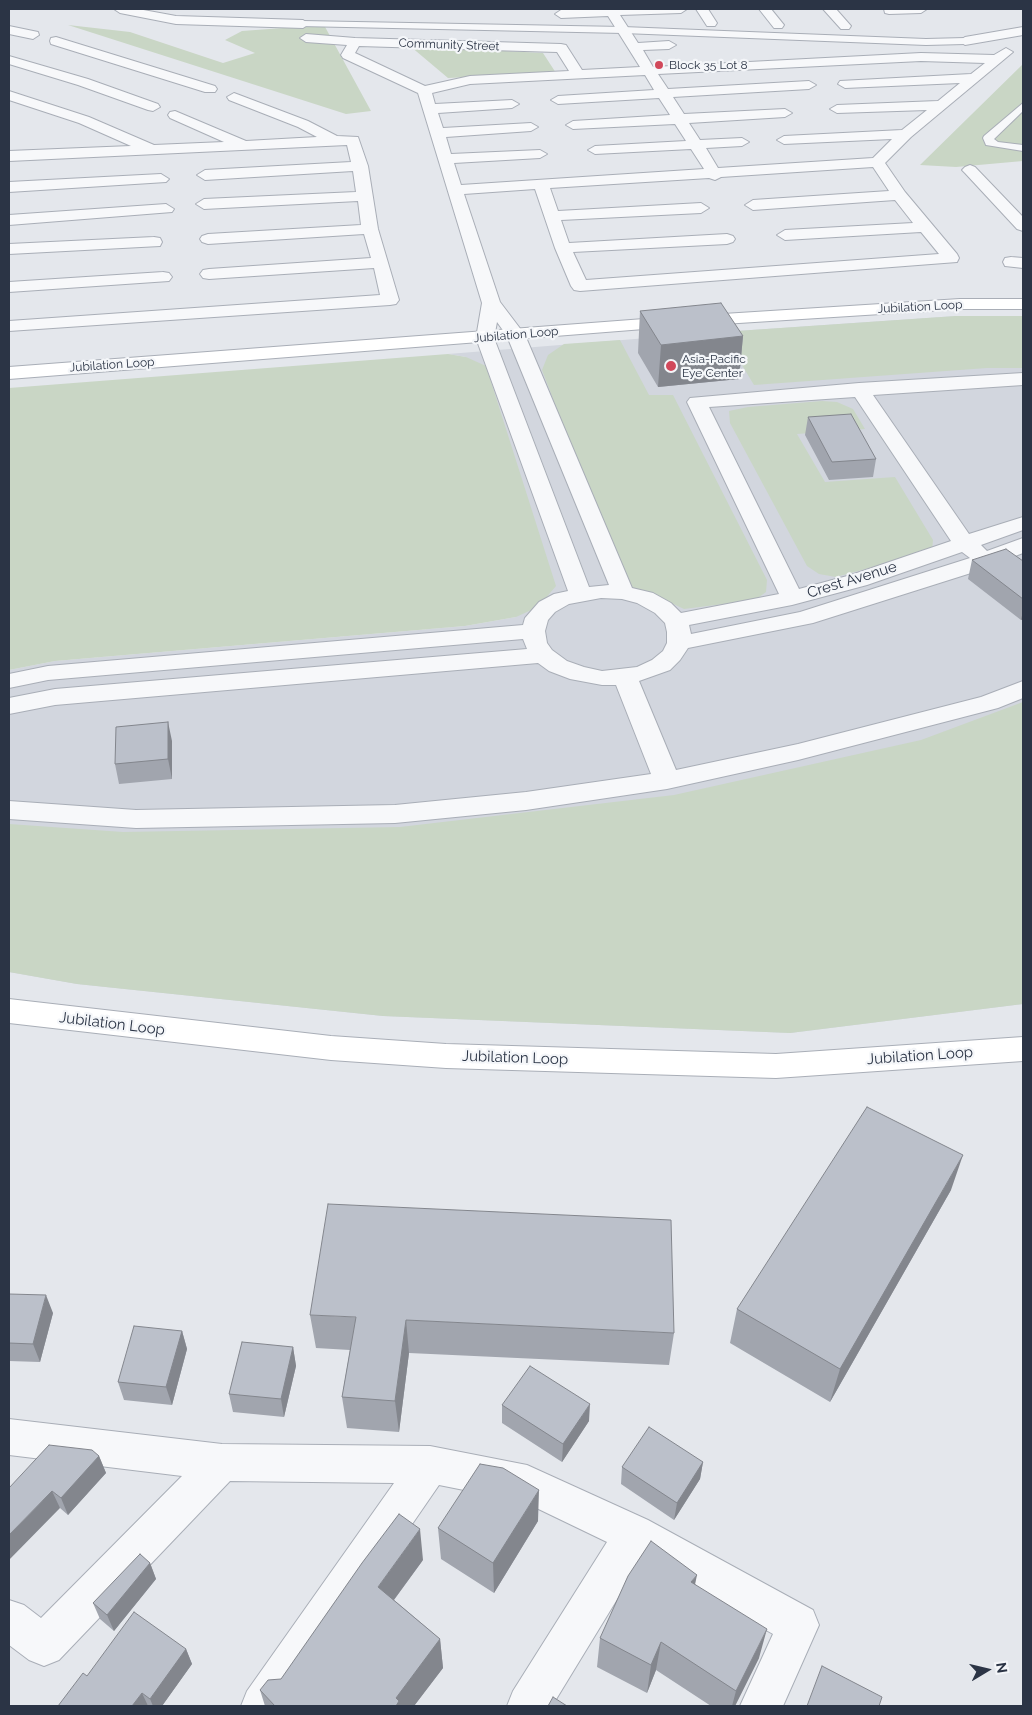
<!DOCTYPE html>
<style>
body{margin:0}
#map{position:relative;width:1032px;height:1715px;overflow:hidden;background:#e4e7ec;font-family:Raleway,sans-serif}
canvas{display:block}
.frame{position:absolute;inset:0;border:10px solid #2b3445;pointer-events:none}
.north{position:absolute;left:962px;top:1645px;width:50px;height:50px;-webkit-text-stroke:4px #f4f6f9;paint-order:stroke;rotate:81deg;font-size:14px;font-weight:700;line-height:20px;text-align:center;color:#2b3445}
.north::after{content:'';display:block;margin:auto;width:18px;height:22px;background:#2b3445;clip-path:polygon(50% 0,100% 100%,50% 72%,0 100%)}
</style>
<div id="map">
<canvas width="1032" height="1715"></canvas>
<div class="frame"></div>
<div class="north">N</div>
</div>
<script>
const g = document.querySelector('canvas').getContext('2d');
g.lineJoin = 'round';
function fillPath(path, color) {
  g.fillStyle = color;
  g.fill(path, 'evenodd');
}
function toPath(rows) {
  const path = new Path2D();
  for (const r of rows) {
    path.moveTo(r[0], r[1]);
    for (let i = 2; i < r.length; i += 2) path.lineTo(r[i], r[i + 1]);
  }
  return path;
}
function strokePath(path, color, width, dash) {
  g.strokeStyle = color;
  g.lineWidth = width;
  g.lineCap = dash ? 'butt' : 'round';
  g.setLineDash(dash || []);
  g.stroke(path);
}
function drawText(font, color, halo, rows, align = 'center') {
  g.font = font + ' Raleway,sans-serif';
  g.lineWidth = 4.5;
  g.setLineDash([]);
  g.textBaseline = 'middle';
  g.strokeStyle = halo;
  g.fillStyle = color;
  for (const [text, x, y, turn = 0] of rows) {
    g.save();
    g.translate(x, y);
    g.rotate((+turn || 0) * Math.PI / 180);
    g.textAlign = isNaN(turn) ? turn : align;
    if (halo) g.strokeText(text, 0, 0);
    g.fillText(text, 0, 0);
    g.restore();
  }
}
fillPath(toPath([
 [956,316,1023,316,1023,1004,790,1033,383,1016,77,984,9,972,9,670,55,661,465,626,516,617,466,357,448,354,722,332]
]), '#d2d6de');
fillPath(toPath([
 [68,25,130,32,223,63,255,53,225,40,242,31,324,25,371,111,346,114],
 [410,46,543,53,556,73,448,78],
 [1023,64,1023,161,956,167,920,165],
 [956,316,1023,316,1023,368,987,368,754,385,722,332],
 [620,340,649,395,673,395,767,580,766,592,755,600,684,609,654,595,629,588,622,581,542,370,548,355,564,344],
 [448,354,466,357,486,366,556,586,538,607,516,617,465,626,55,661,9,670,9,388],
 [822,401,837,402,853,409,865,429,797,434,825,482,895,477,933,540,932,551,836,577,819,574,807,566,730,423,729,411,748,407],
 [1023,702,1023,1004,790,1033,383,1016,77,984,9,972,9,824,123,832,400,827,674,795,921,740]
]), '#c9d6c5');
const lane = toPath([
 [303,21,623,27,926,39,965,38,970,41,965,44,926,45,623,33,300,26,298,24,303,21],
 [1023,103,1023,111,994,139,998,142,1023,145,1023,151,986,145,983,138,984,136,1023,103]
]);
const street = toPath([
 [114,9,138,9,176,16,303,20,309,24,303,28,176,24,120,13,114,9],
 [597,9,687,9,681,13,620,15,638,43,669,41,676,45,669,49,643,50,653,67,921,53,994,55,1006,48,1013,52,911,137,885,163,905,192,957,254,959,258,957,262,580,291,574,290,571,286,555,248,535,189,464,194,500,302,525,335,632,588,653,593,671,603,681,613,779,594,687,402,690,398,859,383,1023,373,1023,385,873,395,969,534,1023,517,1023,530,981,545,987,551,1023,538,1023,553,971,573,813,623,688,648,680,660,670,670,639,681,676,770,798,744,981,697,1023,681,1023,698,998,708,798,760,667,789,526,810,395,823,136,828,9,819,9,801,136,810,395,805,526,792,651,774,616,685,602,685,570,679,549,671,538,663,55,705,9,714,9,698,55,689,527,649,523,639,48,680,9,688,9,674,48,666,523,625,525,618,539,602,554,594,568,591,476,338,482,303,418,93,343,58,341,55,347,45,306,42,300,38,306,34,355,38,561,44,566,45,582,70,640,67,608,16,561,18,555,14,561,10,597,9],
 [359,46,557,52,569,71,470,76,425,86,355,53,359,46],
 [921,61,985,63,971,74,840,81,838,84,845,88,960,83,938,101,837,105,830,109,837,113,927,110,902,130,784,136,777,140,784,144,892,139,873,158,718,168,706,148,742,146,749,142,742,138,700,140,689,123,785,117,792,113,785,109,684,114,673,97,809,89,816,85,809,81,668,89,658,74,921,61],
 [645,75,654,90,558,96,551,100,558,104,659,98,670,115,573,121,566,125,573,129,675,124,686,141,595,146,588,150,595,154,691,149,704,169,461,185,454,163,540,158,547,154,540,150,451,154,446,137,531,131,538,127,531,123,443,128,438,113,512,108,519,104,512,100,435,104,432,93,470,84,645,75],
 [873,167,889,191,753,200,745,205,753,210,895,200,913,223,785,230,777,235,785,240,921,232,939,254,586,280,573,252,727,244,733,242,735,239,733,236,727,234,569,243,561,220,701,213,709,208,701,203,558,211,550,188,709,178,715,180,721,177,873,167],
 [497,322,507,336,609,585,589,587,494,338,497,322],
 [855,397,951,541,851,575,799,589,709,407,855,397],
 [962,552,970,558,800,612,691,634,689,625,792,605,867,585,962,552],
 [601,598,622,599,637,603,655,613,665,623,667,632,667,643,663,651,652,660,637,667,602,671,584,667,567,661,552,650,547,643,545,631,548,620,555,612,569,604,601,598],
 [696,9,708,9,717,23,715,26,707,26,696,9],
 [759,9,771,9,784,25,782,28,774,28,759,9],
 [823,9,836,9,851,26,849,29,841,29,823,9],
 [884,9,927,9,921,13,889,14,885,13,884,9],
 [9,26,38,32,39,35,33,39,9,34,9,26],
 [1023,27,1023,35,965,45,959,41,965,37,1023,27],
 [56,37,215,86,217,89,215,92,205,92,51,44,50,41,51,38,56,37],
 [9,56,88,79,158,104,160,107,153,111,148,110,78,85,9,64,9,56],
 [9,91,89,117,154,145,224,142,170,118,168,115,170,112,175,111,246,141,317,137,298,127,229,100,227,97,234,93,308,121,337,136,358,137,368,166,378,229,399,300,396,304,390,305,9,331,9,321,380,295,374,268,209,279,203,278,200,274,203,270,209,269,371,258,364,234,208,244,202,242,200,239,202,236,208,234,361,225,358,201,204,209,196,204,204,199,356,192,353,171,205,180,197,175,205,170,351,162,347,145,9,161,9,151,131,146,79,123,9,100,9,91],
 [970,165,975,167,1023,217,1023,231,1017,229,965,173,962,170,965,167,970,165],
 [161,174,169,179,166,182,9,192,9,182,161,174],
 [166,204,174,209,172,212,9,225,9,215,166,204],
 [154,237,160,238,162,242,160,246,9,254,9,244,154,237],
 [1011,257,1023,258,1023,268,1005,266,1003,262,1005,258,1011,257],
 [163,272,169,273,172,277,169,281,9,292,9,282,163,272],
 [9,1419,222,1444,430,1446,527,1465,648,1520,813,1610,819,1625,783,1706,740,1706,773,1634,641,1560,552,1706,507,1706,513,1691,607,1542,524,1502,439,1485,287,1706,241,1706,247,1691,394,1483,230,1481,59,1660,44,1666,29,1660,9,1645,9,1600,24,1605,41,1618,182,1476,9,1455,9,1419]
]);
const secondary = toPath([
 [960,299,1023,299,1023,309,960,309,644,329,9,379,9,367,644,319,960,299],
 [9,999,331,1036,446,1044,776,1054,1023,1037,1023,1061,776,1078,446,1068,331,1060,9,1023,9,999]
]);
strokePath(lane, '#a9aeb7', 2);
strokePath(street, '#a9aeb7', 2);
strokePath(secondary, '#a9aeb7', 2);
fillPath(lane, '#f7f8fa');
fillPath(street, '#f7f8fa');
fillPath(secondary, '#fff');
fillPath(toPath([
 [640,311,743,336,739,379,658,387,638,353],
 [808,417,876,459,873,477,829,480,805,435],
 [972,560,1023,561,1023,619,1021,620,968,579],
 [172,741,172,779,119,784,115,764],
 [951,1190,830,1402,730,1343,737,1309],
 [9,1294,53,1313,40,1362,9,1361],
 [310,1315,674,1333,669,1365,409,1353,399,1432,347,1428,342,1397,350,1350,316,1348],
 [182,1331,187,1349,172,1405,124,1400,118,1382],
 [293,1347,296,1366,284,1417,233,1412,229,1394],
 [502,1405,589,1421,562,1462,502,1423],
 [99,1456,106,1473,68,1515,60,1508,9,1488],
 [703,1462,700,1479,674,1520,621,1484,622,1467],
 [538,1521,494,1593,441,1559,438,1528],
 [423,1560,394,1600,440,1639,443,1668,414,1706,265,1706,260,1690,281,1679],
 [150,1563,156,1579,114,1631,100,1619,93,1603],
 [695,1584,759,1658,735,1706,711,1706,656,1670,647,1693,597,1667,600,1638],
 [186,1649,192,1664,162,1706,58,1706,87,1676]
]), '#a1a5ae');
fillPath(toPath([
 [743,336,739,379,658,387,661,345],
 [1023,611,1023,619,1021,620],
 [168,722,172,741,172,779,168,759],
 [963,1155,951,1190,830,1402,840,1369],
 [46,1295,53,1313,40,1362,33,1344],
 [406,1320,409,1353,399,1432,395,1401],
 [182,1331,187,1349,172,1405,166,1387],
 [293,1347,296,1366,284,1417,281,1399],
 [590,1404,589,1421,562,1462,563,1444],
 [99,1456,106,1473,68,1515,61,1498],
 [703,1462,700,1479,674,1520,677,1503],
 [539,1490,538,1521,494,1593,493,1563],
 [52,1491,60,1508,9,1560,9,1535],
 [420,1529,423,1560,382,1616,378,1587],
 [150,1563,156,1579,114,1631,107,1615],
 [697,1575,691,1604,691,1582],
 [767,1629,759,1658,735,1706,732,1706,736,1691],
 [440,1639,443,1668,414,1706,396,1706,396,1698],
 [661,1642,656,1670,647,1693,651,1665],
 [186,1649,192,1664,162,1706,153,1706,150,1699],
 [142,1693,148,1706,132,1706]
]), '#83868d');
const building = toPath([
 [721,303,743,336,661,345,640,311,721,303],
 [851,414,876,459,832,462,808,417,851,414],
 [1006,549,1023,561,1023,599,972,560,1006,549],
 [168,722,168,759,115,764,116,727,168,722],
 [867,1107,963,1155,840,1369,737,1309,867,1107],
 [328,1204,671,1220,674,1333,406,1320,395,1401,342,1397,356,1317,310,1315,328,1204],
 [9,1294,46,1295,33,1344,9,1343,9,1294],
 [134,1326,182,1331,166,1387,118,1382,134,1326],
 [242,1342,293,1347,281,1399,229,1394,242,1342],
 [530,1366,590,1404,563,1444,502,1405,530,1366],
 [649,1427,703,1462,677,1503,622,1467,649,1427],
 [49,1445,92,1450,99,1456,61,1498,52,1491,9,1535,9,1488,49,1445],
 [480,1464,503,1468,539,1490,493,1563,438,1528,480,1464],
 [399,1514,420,1529,378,1587,440,1639,396,1698,399,1701,396,1706,275,1706,260,1690,268,1680,281,1679,362,1563,399,1514],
 [651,1541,697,1575,691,1582,767,1629,736,1691,661,1642,651,1665,600,1638,628,1576,651,1541],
 [140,1554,150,1563,107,1615,93,1603,140,1554],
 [134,1612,186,1649,150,1699,142,1693,132,1706,58,1706,83,1673,87,1676,134,1612],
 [822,1666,882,1697,879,1706,807,1706,822,1666],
 [553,1697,567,1706,548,1706,553,1697]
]);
fillPath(building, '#bbc0ca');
strokePath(building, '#83868d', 1);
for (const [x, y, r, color] of [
 [659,65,5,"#d1495b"],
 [671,366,6,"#d1495b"]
]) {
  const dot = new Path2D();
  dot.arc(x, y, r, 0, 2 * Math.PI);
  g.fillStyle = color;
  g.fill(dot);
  strokePath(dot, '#f4f6f9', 2);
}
drawText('12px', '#2b3445', '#f4f6f9', [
 ["Community Street",449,45,2],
 ["Jubilation Loop",920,307,-3],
 ["Jubilation Loop",516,335,-5],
 ["Jubilation Loop",112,365,-4]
]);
drawText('12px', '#2b3445', '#f4f6f9', [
 ["Block 35 Lot 8",669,65],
 ["Asia-Pacific",682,359],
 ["Eye Center",682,373]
], 'left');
drawText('15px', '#2b3445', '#f4f6f9', [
 ["Crest Avenue",852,580,-17],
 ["Jubilation Loop",112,1024,7],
 ["Jubilation Loop",920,1056,-4],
 ["Jubilation Loop",515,1058,2]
]);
</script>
